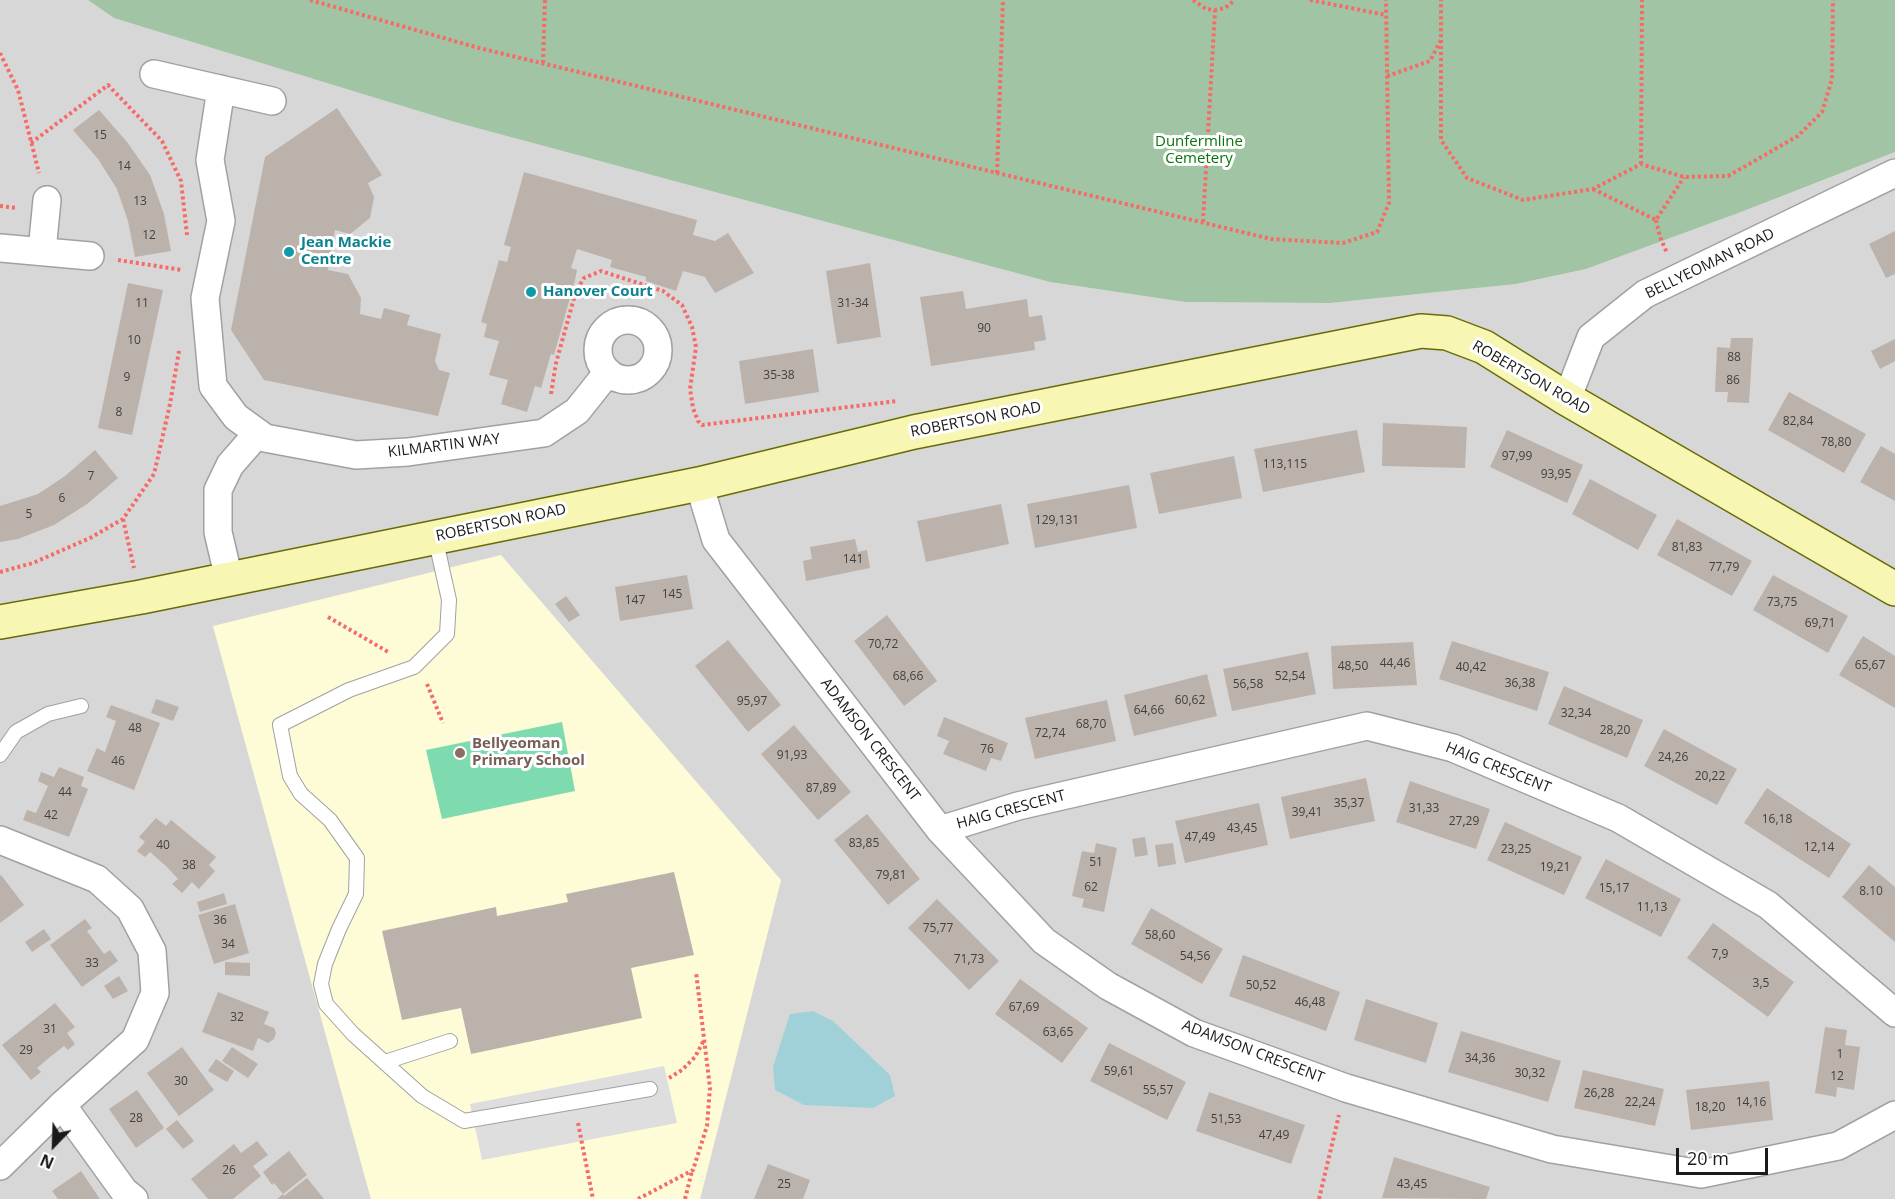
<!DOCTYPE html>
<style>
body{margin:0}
#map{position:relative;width:1895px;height:1199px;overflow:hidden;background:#ece7e0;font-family:"Open Sans",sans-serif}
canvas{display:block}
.north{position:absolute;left:24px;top:1115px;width:60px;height:60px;-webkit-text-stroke:4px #fff;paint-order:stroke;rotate:203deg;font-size:16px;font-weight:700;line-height:24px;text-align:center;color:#1a1a1a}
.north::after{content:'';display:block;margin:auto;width:21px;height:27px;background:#1a1a1a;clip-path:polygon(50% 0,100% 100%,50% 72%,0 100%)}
.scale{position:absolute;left:1676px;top:1148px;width:92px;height:27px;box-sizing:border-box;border:3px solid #1a1a1a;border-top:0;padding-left:8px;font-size:18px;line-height:21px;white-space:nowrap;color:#1a1a1a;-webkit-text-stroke:4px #fff;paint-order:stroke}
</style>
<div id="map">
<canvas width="1895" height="1199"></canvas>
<div class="north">N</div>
<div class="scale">20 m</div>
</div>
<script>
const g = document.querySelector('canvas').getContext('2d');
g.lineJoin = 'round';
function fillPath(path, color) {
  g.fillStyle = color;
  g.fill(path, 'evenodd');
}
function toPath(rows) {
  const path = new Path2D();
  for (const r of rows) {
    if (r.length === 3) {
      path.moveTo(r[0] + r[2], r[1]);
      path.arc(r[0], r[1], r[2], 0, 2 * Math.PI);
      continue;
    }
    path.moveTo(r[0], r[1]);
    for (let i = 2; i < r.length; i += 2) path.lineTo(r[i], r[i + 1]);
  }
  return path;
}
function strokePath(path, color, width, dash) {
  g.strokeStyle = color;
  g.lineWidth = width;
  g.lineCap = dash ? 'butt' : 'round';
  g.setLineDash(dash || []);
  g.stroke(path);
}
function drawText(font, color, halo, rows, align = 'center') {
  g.font = font + ' "Open Sans",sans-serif';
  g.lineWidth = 6;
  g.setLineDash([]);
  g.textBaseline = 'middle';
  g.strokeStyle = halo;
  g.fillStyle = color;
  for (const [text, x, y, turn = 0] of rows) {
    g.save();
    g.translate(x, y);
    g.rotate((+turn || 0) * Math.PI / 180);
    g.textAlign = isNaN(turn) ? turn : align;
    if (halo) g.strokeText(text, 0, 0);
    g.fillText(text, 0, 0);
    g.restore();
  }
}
fillPath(toPath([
 [0,0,88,0,114,18,1050,282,1185,302,1330,303,1516,284,1586,269,1741,212,1895,152,1895,1199,700,1199,781,880,213,626,371,1199,0,1199]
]), '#d8d7d7');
fillPath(toPath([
 [501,555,781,880,700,1199,371,1199,213,626]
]), '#fefbd7');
fillPath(toPath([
 [88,0,1895,0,1895,152,1741,212,1586,269,1516,284,1330,303,1185,302,1050,282,455,122,114,18]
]), '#a1c4a4');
fillPath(toPath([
 [562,722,575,791,442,819,426,750]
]), '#7edbb0');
fillPath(toPath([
 [664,1066,677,1123,482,1160,470,1104]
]), '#dedede');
fillPath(toPath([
 [813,1011,833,1021,890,1075,895,1096,873,1108,804,1105,775,1090,773,1067,790,1014]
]), '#a0d1d9');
fillPath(toPath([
 [337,108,382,175,368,183,374,197,370,218,350,234,335,230,328,270,348,274,361,298,360,314,381,319,384,308,410,315,407,325,441,334,435,361,439,370,450,373,438,416,264,380,231,330,265,157],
 [99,110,127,142,150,175,164,214,171,251,135,257,128,221,117,189,98,159,73,130],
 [524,172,697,220,693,235,715,241,728,233,754,273,715,293,705,277,683,271,676,291,646,281,646,277,610,267,612,260,577,249,571,268,577,270,575,280,554,355,551,354,541,388,535,386,527,412,501,404,508,380,489,375,499,341,484,337,487,324,481,322,499,260,507,262,511,247,504,245],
 [1895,231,1895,274,1886,278,1869,244],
 [870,263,881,337,837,344,826,271],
 [128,283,163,290,132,435,98,428],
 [963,291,966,309,1027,299,1029,317,1042,315,1046,340,1034,342,1035,350,931,366,920,297],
 [1731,338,1753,338,1749,403,1727,402,1728,392,1715,392,1717,347,1730,348],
 [1895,339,1895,361,1880,369,1871,351],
 [813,349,819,392,745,404,739,361],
 [1789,392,1866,434,1844,473,1768,430],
 [1383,423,1467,427,1465,468,1382,466],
 [1357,430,1365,472,1263,492,1254,449],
 [1507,430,1583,465,1567,503,1490,467],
 [1881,446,1895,454,1895,501,1860,482],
 [95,450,118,478,87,504,54,525,18,539,0,542,0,506,38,494,65,476],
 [1234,456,1242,498,1159,514,1150,473],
 [1590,479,1657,515,1638,550,1572,514],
 [1129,485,1137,528,1035,548,1027,504],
 [1001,504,1009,544,926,562,917,521],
 [1677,519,1752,561,1732,596,1657,555],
 [855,539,858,552,867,550,870,568,806,581,803,561,812,559,810,547],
 [687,575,693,609,620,621,615,587],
 [1773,575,1848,616,1828,653,1753,610],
 [566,596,580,615,569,622,555,604],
 [887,615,937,681,904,706,854,641],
 [1863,636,1895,656,1895,708,1839,675],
 [728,640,781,705,748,732,695,666],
 [1452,641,1549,672,1537,711,1439,679],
 [1413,642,1417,685,1333,689,1331,646],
 [1308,652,1316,694,1232,711,1223,669],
 [1207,674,1217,716,1134,736,1124,695],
 [1564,686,1643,720,1627,758,1548,724],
 [156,699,179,707,173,721,151,713],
 [1107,700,1116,741,1035,759,1025,718],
 [111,705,160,723,134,790,87,771,97,748,105,752,116,721,106,717],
 [944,717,1008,743,1001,761,991,758,986,771,943,754,949,741,937,736],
 [794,725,851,792,818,820,761,754],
 [1664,729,1737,769,1717,805,1644,766],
 [59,767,84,777,81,786,88,789,69,837,23,820,27,810,36,813,48,786,38,781,41,772,54,777],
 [1366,778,1375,821,1290,839,1281,797],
 [1410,781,1490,809,1476,849,1396,822],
 [1767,788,1851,844,1829,878,1744,823],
 [1259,803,1268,845,1185,863,1175,821],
 [867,814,920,879,888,905,834,840],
 [156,818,166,826,171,820,216,857,209,865,215,871,199,889,192,882,182,893,172,884,178,879,167,867,150,852,145,857,137,851,145,842,139,837],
 [1505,822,1582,857,1564,895,1487,860],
 [1145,837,1148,855,1135,857,1132,839],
 [1096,843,1117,848,1104,912,1082,907,1084,899,1072,896,1082,851,1094,853],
 [1173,843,1176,864,1158,867,1155,845],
 [1606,859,1681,899,1661,937,1585,898],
 [1869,865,1895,887,1895,942,1842,897],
 [674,872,694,955,631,968,642,1018,471,1054,461,1008,402,1020,382,931,496,907,497,916,568,902,566,894],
 [1,875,24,905,0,923,0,876],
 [224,893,227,904,200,912,197,902],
 [937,899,999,961,969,990,908,928],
 [235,904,249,953,214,964,198,915],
 [1151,908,1223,949,1202,984,1131,944],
 [85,919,92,928,87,931,104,954,110,950,118,961,82,987,50,945],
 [1713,923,1794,982,1768,1017,1687,958],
 [44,929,51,939,32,952,25,942],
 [1243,955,1340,992,1326,1031,1229,996],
 [225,962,250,963,250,976,225,975],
 [119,976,128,991,113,999,104,986],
 [1020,979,1088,1028,1062,1063,995,1014],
 [218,992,269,1012,264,1024,274,1028,276,1033,274,1039,268,1043,258,1038,253,1051,202,1032],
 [1366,999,1438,1023,1426,1063,1354,1040],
 [55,1003,75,1027,67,1033,75,1044,68,1050,64,1046,50,1057,37,1068,41,1072,31,1080,2,1045],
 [1825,1027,1847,1030,1845,1045,1860,1047,1854,1090,1837,1087,1836,1097,1815,1093],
 [1461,1031,1561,1061,1548,1102,1448,1072],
 [1109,1043,1186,1082,1167,1120,1090,1081],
 [182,1047,214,1090,179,1116,147,1073],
 [232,1047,258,1064,248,1078,222,1061],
 [216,1059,234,1071,227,1082,208,1071],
 [1583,1070,1664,1089,1655,1126,1574,1108],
 [1769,1081,1773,1120,1691,1130,1686,1090],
 [137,1090,164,1128,136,1148,109,1109],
 [1209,1092,1305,1125,1291,1164,1196,1131],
 [177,1120,194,1141,183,1149,166,1129],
 [257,1141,268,1155,253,1166,261,1176,233,1199,208,1199,191,1179,234,1144,241,1153],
 [289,1151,307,1175,283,1194,274,1183,272,1185,263,1172],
 [1394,1157,1490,1187,1486,1199,1382,1198],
 [768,1164,810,1180,803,1199,754,1199],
 [81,1171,100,1199,58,1199,52,1191],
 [307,1178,324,1199,277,1199,283,1194,284,1196]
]), '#bcb2ac');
const lane = toPath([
 [435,537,449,600,447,634,414,667,349,690,280,725,290,776,301,794,330,820,357,858,356,894,339,929,325,964,321,984,326,1004,353,1034,422,1096,464,1121,650,1089],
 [0,755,16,732,48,714,81,706],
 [385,1062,450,1041]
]);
const street = toPath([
 [154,74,272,101],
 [221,89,210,160,221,221,205,298,213,386,236,417,265,438,356,455,408,452,544,433,577,411,608,372],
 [0,248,90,256],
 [42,251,47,200],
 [628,350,30],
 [1567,399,1591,337,1645,294,1895,173],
 [699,484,716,540,940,830,1044,941,1108,986,1194,1033,1346,1088,1552,1149,1701,1174,1838,1146,1895,1115],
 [229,579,218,532,218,490,230,465,258,433],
 [940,830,1018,806,1367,726,1453,748,1618,818,1768,905,1895,1013],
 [0,840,97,879,130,909,152,951,155,993,135,1040,62,1105,0,1166],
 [62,1105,124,1191,134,1199]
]);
const secondary = toPath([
 [0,622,141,597,699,484,914,432,1421,331,1447,333,1484,347,1567,399,1895,589]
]);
strokePath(lane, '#a1a1a1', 16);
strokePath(street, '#a1a1a1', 30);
strokePath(secondary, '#686c07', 36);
strokePath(toPath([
 [310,0,479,48,1271,239,1343,243,1377,232,1389,203,1386,0],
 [1193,0,1206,9,1215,10,1225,8,1235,0],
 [1310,0,1386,15],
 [1441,40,1441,140,1467,178,1523,200,1593,189,1641,164,1684,177,1728,176,1798,136,1822,112,1832,79,1833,0],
 [0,53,18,90,39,173],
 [543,63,545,0],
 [1387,76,1430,61,1441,40,1441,0],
 [31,143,108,85,162,141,181,181,187,235],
 [1641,164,1642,0],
 [997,173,1003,0],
 [1593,189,1656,220,1684,177],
 [0,206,17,208],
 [1656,220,1660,237,1667,253],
 [1203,222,1215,10],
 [118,260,182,270],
 [551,394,556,363,576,291,584,278,601,271,663,291,682,305,692,327,696,347,690,389,693,408,698,421,702,425,897,401],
 [123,519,134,568],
 [0,572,33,563,90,538,123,519,154,474,170,404,179,351],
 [328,617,390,653],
 [427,684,443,723],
 [669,1078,682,1070,695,1057,704,1040],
 [578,1123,593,1199],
 [638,1199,693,1170,707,1126,710,1088,696,972],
 [685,1199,692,1171],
 [1319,1199,1339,1115]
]), '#f66b67', 4, [3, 3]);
strokePath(lane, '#fff', 14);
strokePath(street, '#fff', 27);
strokePath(secondary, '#f7f6b3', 33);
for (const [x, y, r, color] of [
 [289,252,6,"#0f9aa8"],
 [531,292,6,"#0f9aa8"],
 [460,753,6,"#8d6e63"]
]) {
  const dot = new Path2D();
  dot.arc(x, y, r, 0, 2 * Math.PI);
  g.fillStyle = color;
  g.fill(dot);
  strokePath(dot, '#fff', 2);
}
drawText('12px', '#42403e', null, [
 ["15",100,136],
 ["14",124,167],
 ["13",140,202],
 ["12",149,236],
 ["11",142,304],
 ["31-34",853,304],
 ["90",984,329],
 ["10",134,341],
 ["88",1734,358],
 ["35-38",779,376],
 ["9",127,378],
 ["86",1733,381],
 ["8",119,413],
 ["82,84",1798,422],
 ["78,80",1836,443],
 ["97,99",1517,457],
 ["113,115",1285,465],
 ["93,95",1556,475],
 ["7",91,477],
 ["6",62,499],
 ["5",29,515],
 ["129,131",1057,521],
 ["81,83",1687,548],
 ["141",853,560],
 ["77,79",1724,568],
 ["145",672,595],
 ["147",635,601],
 ["73,75",1782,603],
 ["69,71",1820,624],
 ["70,72",883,645],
 ["44,46",1395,664],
 ["65,67",1870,666],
 ["48,50",1353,667],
 ["40,42",1471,668],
 ["68,66",908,677],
 ["52,54",1290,677],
 ["36,38",1520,684],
 ["56,58",1248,685],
 ["60,62",1190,701],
 ["95,97",752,702],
 ["64,66",1149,711],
 ["32,34",1576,714],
 ["68,70",1091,725],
 ["48",135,729],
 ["28,20",1615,731],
 ["72,74",1050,734],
 ["76",987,750],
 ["91,93",792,756],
 ["24,26",1673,758],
 ["46",118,762],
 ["20,22",1710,777],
 ["87,89",821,789],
 ["44",65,793],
 ["35,37",1349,804],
 ["31,33",1424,809],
 ["39,41",1307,813],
 ["42",51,816],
 ["16,18",1777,820],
 ["27,29",1464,822],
 ["43,45",1242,829],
 ["47,49",1200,838],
 ["83,85",864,844],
 ["40",163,846],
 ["12,14",1819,848],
 ["23,25",1516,850],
 ["51",1096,863],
 ["38",189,866],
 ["19,21",1555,868],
 ["79,81",891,876],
 ["62",1091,888],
 ["15,17",1614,889],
 ["8.10",1871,892],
 ["11,13",1652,908],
 ["36",220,921],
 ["75,77",938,929],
 ["58,60",1160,936],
 ["34",228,945],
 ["7,9",1720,955],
 ["54,56",1195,957],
 ["71,73",969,960],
 ["33",92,964],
 ["3,5",1761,984],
 ["50,52",1261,986],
 ["46,48",1310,1003],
 ["67,69",1024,1008],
 ["32",237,1018],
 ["31",50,1030],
 ["63,65",1058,1033],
 ["29",26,1051],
 ["1",1840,1055],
 ["34,36",1480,1059],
 ["59,61",1119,1072],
 ["30,32",1530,1074],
 ["12",1837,1077],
 ["30",181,1082],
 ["55,57",1158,1091],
 ["26,28",1599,1094],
 ["22,24",1640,1103],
 ["14,16",1751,1103],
 ["18,20",1710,1108],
 ["28",136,1119],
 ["51,53",1226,1120],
 ["47,49",1274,1136],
 ["26",229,1171],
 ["25",784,1185],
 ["43,45",1412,1185]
]);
drawText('15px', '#0d730e', '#fff', [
 ["Dunfermline",1199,142],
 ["Cemetery",1199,159]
]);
drawText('bold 15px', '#0d838f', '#fff', [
 ["Jean Mackie",301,243],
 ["Centre",301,260],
 ["Hanover Court",543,292]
], 'left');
drawText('15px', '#1a1a1a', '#fff', [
 ["BELLYEOMAN ROAD",1710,264,-26],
 ["ROBERTSON ROAD",1531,378,30],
 ["ROBERTSON ROAD",976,420,-11],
 ["KILMARTIN WAY",444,446,-7],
 ["ROBERTSON ROAD",501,523,-12],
 ["ADAMSON CRESCENT",870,740,52],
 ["HAIG CRESCENT",1498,768,22],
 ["HAIG CRESCENT",1011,810,-15],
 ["ADAMSON CRESCENT",1253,1052,21]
]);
drawText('bold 15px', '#785e54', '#fff', [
 ["Bellyeoman",472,744],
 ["Primary School",472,761]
], 'left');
</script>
